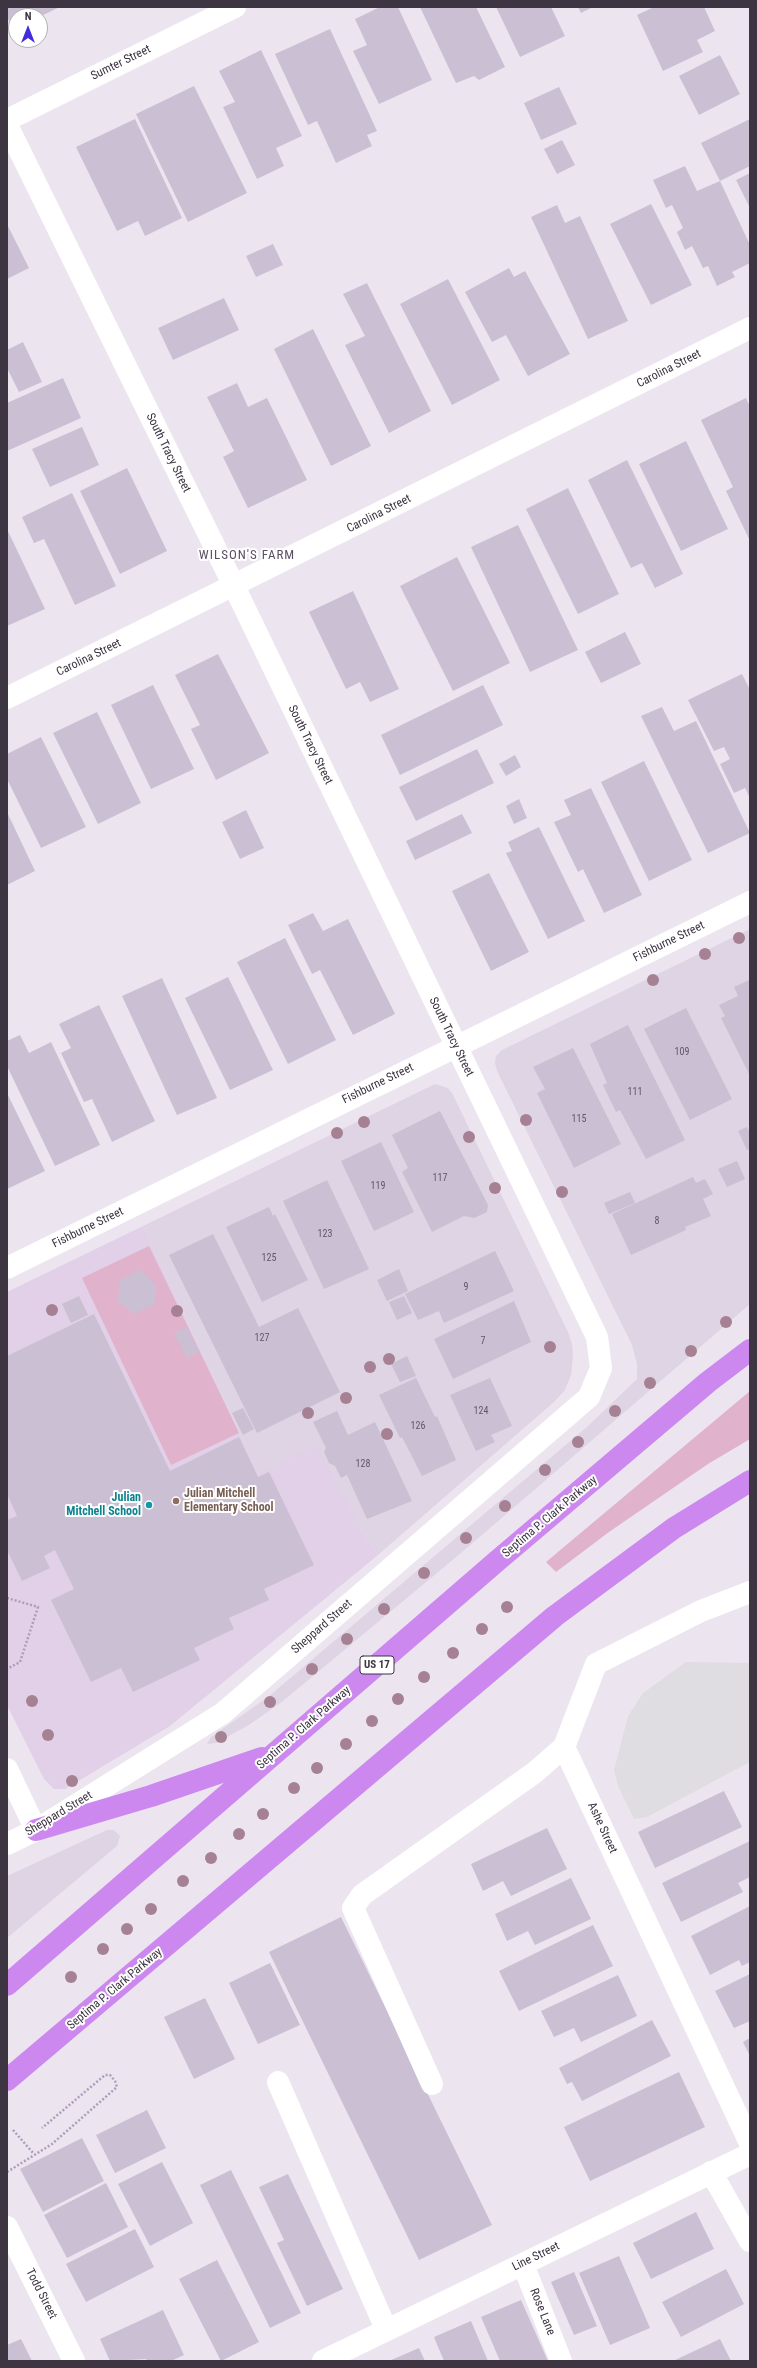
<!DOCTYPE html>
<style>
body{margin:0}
#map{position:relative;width:757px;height:2368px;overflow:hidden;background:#ece5f0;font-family:"Roboto Condensed",sans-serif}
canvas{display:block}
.frame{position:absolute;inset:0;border:8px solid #3d3542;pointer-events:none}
.north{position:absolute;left:8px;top:8px;width:40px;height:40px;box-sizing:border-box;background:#fff;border:1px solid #b1aeb3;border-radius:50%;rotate:0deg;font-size:11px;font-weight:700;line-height:16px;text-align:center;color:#3d3542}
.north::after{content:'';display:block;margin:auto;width:14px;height:18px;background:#432cdf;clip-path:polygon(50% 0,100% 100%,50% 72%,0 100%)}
</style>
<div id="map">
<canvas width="757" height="2368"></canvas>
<div class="frame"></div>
<div class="north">N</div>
</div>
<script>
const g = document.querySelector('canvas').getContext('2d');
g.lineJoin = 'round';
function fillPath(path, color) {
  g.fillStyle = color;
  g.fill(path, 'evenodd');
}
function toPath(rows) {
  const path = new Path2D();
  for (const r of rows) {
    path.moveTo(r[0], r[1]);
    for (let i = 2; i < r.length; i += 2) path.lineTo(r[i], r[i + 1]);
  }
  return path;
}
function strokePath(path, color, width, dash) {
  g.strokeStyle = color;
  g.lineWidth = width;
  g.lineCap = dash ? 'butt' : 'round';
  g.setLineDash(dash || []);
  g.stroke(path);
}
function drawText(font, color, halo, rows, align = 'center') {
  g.font = font + ' "Roboto Condensed",sans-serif';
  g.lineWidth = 4;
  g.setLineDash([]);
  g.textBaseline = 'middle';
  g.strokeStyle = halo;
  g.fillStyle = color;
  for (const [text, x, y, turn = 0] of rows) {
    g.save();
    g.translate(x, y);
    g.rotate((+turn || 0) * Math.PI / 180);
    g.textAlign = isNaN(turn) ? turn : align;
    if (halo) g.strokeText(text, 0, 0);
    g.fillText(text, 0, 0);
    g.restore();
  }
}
fillPath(toPath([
 [750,929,750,1304,461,1553,283,1701,249,1725,216,1743,207,1744,211,1737,268,1697,588,1426,637,1379,637,1364,632,1345,497,1071,495,1063,496,1056,502,1050],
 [435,1084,448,1088,452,1093,568,1332,572,1344,573,1356,571,1375,565,1390,554,1402,378,1555,360,1528,259,1474,143,1226],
 [107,1830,114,1830,120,1836,117,1846,7,1938,7,1876]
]), '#ded4e3');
fillPath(toPath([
 [143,1226,259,1474,316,1445,360,1528,378,1555,170,1726,65,1789,54,1789,44,1779,7,1705,7,1292]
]), '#e1d0e8');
fillPath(toPath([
 [149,1246,239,1433,171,1465,82,1278],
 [750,1391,750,1439,708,1464,609,1532,556,1572,546,1562]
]), '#e0b2cc');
fillPath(toPath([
 [686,1662,750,1663,750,1762,647,1817,634,1819,618,1786,614,1770,628,1716,643,1693]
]), '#dfdde1');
fillPath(toPath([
 [7,7,60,7,41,16,16,16,16,28,13,29,7,17],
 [380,7,398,7,432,80,379,104,353,51,367,45,355,19],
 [420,7,476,7,505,67,479,80,474,76,456,83],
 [496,7,551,7,565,36,520,57],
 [578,7,593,7,581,13],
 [654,7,704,7,715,31,697,40,703,52,663,71,637,15],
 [330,29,377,131,367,135,372,146,336,163,317,121,308,125,275,54],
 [261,50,302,136,276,148,284,166,257,179,223,107,235,102,219,71],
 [720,55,740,94,699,115,679,76],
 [194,86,247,193,188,222,136,114],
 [559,87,577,124,541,140,524,103],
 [135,119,182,218,145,236,138,221,117,231,76,147],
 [750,119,750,166,720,181,701,143],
 [562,140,575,165,557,174,544,149],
 [685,166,697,191,720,181,750,245,750,263,732,272,735,277,717,286,708,266,703,268,692,246,685,250,677,232,683,228,672,205,666,208,653,180],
 [750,173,750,208,736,180],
 [651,204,692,285,651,305,610,224],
 [557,205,565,223,580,216,628,321,588,339,531,217],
 [7,224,29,268,7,279],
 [273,244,283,265,256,277,246,256],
 [509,268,514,277,525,271,570,354,528,376,506,335,492,342,465,292],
 [448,279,500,380,452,405,400,304],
 [367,283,431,411,389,433,345,345,365,336,343,294],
 [224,298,239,330,173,360,158,328],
 [313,329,371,446,331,466,274,349],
 [23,342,42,382,19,392,7,368,7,350],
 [63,378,81,418,7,451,7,403],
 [237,383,248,407,267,398,307,480,248,508,223,457,234,451,207,397],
 [746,398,750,407,750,541,726,491,733,487,701,420],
 [82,427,99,465,50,487,32,449],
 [686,441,728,529,681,551,639,464],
 [627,460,683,574,655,588,642,563,631,568,588,480],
 [127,468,167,551,120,574,80,491],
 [568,488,619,594,578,614,526,509],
 [72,493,116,586,75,605,44,539,34,543,22,517],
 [518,525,578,650,530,672,471,547],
 [7,529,45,609,7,626],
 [457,557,510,663,453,691,400,586],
 [353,591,399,689,370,702,360,682,346,689,309,612],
 [625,632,641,664,601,683,585,652],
 [218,654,269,753,216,780,191,729,200,725,175,675],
 [742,674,750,690,750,798,745,788,734,793,720,764,730,759,724,747,714,751,688,700],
 [153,685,194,769,151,789,111,705],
 [483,685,503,725,400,775,381,735],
 [662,707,674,731,696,721,750,833,708,853,641,716],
 [97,712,141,803,98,824,53,733],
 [41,737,86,827,41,848,7,779,7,754],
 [477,749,494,783,416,821,399,787],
 [515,755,521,767,506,776,499,764],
 [644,761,692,860,649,881,601,782],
 [591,788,642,895,604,913,583,869,578,872,554,822,571,815,564,800],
 [519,799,527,818,514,824,506,806],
 [246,810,264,848,240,859,222,822],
 [7,812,35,871,7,885],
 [462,814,472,833,415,860,406,841],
 [539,827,585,921,548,939,506,853,512,851,508,842],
 [489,873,529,952,491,971,452,891],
 [313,913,323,931,348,919,395,1014,353,1035,320,970,312,974,288,925],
 [285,938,336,1040,288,1064,237,962],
 [228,977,273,1070,230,1090,185,998],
 [162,978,217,1098,177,1115,122,996],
 [749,980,750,983,750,1076,721,1018,725,1016,719,1005,738,996,734,987],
 [99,1005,155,1121,112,1142,92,1099,84,1102,61,1053,71,1048,59,1024],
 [686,1008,732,1099,690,1120,644,1029],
 [628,1025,685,1140,646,1159,620,1110,616,1112,603,1085,607,1083,590,1044],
 [20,1035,29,1053,51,1042,100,1145,55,1166,7,1066,7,1041],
 [573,1048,621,1144,574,1168,537,1093,545,1089,533,1067],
 [7,1093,45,1171,7,1189],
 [440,1111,488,1205,487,1212,474,1218,464,1216,432,1232,402,1172,408,1168,392,1135],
 [747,1127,750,1133,750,1149,747,1150,738,1131],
 [381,1142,414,1212,374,1231,341,1161],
 [737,1161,745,1179,727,1187,718,1169],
 [693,1177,696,1183,705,1179,713,1194,703,1199,711,1216,685,1227,686,1230,631,1255,612,1214],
 [327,1180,369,1269,324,1289,283,1201],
 [630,1192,635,1203,609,1214,604,1203],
 [269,1207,273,1216,275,1214,308,1280,262,1302,226,1227],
 [213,1234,259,1327,298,1308,340,1392,257,1433,169,1255],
 [495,1251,514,1291,444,1323,439,1311,418,1320,405,1294],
 [399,1269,408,1291,387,1301,377,1280],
 [140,1270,156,1284,155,1304,134,1314,118,1301,120,1280],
 [79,1296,88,1315,71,1323,62,1304],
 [404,1296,412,1313,397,1320,389,1302],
 [514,1301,531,1342,453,1379,434,1339],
 [94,1314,170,1471,239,1437,258,1477,269,1472,314,1565,264,1589,269,1600,229,1618,234,1629,194,1648,200,1660,133,1692,121,1668,91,1682,51,1600,74,1589,55,1550,44,1556,50,1568,22,1581,7,1550,7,1520,17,1516,7,1494,7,1356],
 [187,1327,199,1352,187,1358,174,1333],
 [407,1356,416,1376,400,1382,391,1364],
 [416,1378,435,1417,437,1416,456,1460,422,1476,402,1437,400,1438,379,1395],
 [490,1378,512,1426,491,1435,495,1442,476,1451,450,1395],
 [243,1408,254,1429,243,1435,232,1413],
 [337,1411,348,1435,375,1422,412,1501,367,1519,347,1475,341,1478,335,1466,329,1463,324,1452,326,1448,313,1422],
 [724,1791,742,1827,655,1868,638,1832],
 [547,1828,567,1869,511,1896,503,1881,483,1891,471,1864],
 [750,1841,750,1877,738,1883,743,1892,681,1922,662,1883],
 [571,1878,591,1919,535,1945,528,1931,507,1941,495,1914],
 [750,1906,750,1962,742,1966,739,1960,710,1975,691,1936],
 [341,1917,492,2225,419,2260,269,1952],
 [593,1925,613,1966,519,2011,499,1971],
 [270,1963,300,2025,258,2044,229,1983],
 [750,1974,750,2021,734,2028,715,1991],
 [618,1975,637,2016,581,2042,574,2028,554,2037,541,2011],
 [205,1998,235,2059,194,2079,164,2017],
 [652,2020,671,2056,582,2101,572,2082,567,2084,559,2068],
 [750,2038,750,2056,743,2042],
 [679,2072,705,2127,590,2181,564,2127],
 [147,2110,166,2148,115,2173,96,2135],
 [82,2138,104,2181,43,2212,20,2169],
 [162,2162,193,2223,150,2246,118,2184],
 [231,2170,301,2313,270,2328,200,2185],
 [288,2174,343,2289,307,2306,277,2243,284,2240,259,2187],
 [106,2183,128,2227,67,2258,44,2215],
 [696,2212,714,2249,651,2279,633,2243],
 [135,2229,154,2267,86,2302,66,2264],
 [619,2256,650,2328,610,2345,579,2273],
 [217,2260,259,2342,221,2361,179,2279],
 [726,2269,744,2304,681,2337,662,2302],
 [574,2272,597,2326,574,2335,551,2282],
 [521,2300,548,2361,500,2361,481,2317],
 [163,2310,184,2355,171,2361,147,2361,146,2359,110,2361,100,2339],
 [471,2321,488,2361,444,2361,434,2337],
 [21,2339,32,2361,7,2361,7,2345],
 [720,2339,731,2361,673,2361],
 [419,2348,425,2361,389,2361]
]), '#cbbfd3');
strokePath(toPath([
 [7,1598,38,1607,20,1662,7,1669],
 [13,2130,34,2154],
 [7,2172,52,2144,117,2087,115,2081,110,2075,105,2075,42,2128]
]), '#af9cba', 2.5, [2, 2]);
strokePath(toPath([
 [278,2082,386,2329],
 [432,2084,353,1908,362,1895,534,1773,564,1747]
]), '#fff', 22);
strokePath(toPath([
 [7,120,235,7],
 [7,125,234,586,597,1337,601,1368,589,1397,223,1713,36,1830,7,1844],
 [7,698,750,328],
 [750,1592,701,1611,596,1664,564,1747,750,2143],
 [7,1769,36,1830],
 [711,2172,750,2241],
 [7,2227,74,2361],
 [523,2264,561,2361],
 [323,2361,750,2154]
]), '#fff', 22);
strokePath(toPath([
 [7,1268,750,902]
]), '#fff', 22);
strokePath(toPath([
 [36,1830,151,1796,262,1758],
 [7,1985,497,1561,708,1382,750,1350],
 [7,2080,555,1616,674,1528,750,1481]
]), '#cc88ef', 22);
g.fillStyle = '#a68194';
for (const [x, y] of [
 [739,938],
 [705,954],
 [653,980],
 [526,1120],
 [364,1122],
 [337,1133],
 [469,1137],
 [495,1188],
 [562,1192],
 [52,1310],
 [177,1311],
 [726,1322],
 [550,1347],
 [691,1351],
 [389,1359],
 [370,1367],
 [650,1383],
 [346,1398],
 [615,1411],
 [308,1413],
 [387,1434],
 [578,1442],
 [545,1470],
 [505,1506],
 [466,1538],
 [424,1573],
 [507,1607],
 [384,1609],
 [482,1629],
 [347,1639],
 [453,1653],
 [312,1669],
 [424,1677],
 [398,1699],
 [32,1701],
 [270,1702],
 [372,1721],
 [48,1735],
 [221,1737],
 [346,1744],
 [317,1768],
 [72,1781],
 [294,1788],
 [263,1814],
 [239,1834],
 [211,1858],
 [183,1881],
 [151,1909],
 [127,1929],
 [103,1949],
 [71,1977]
]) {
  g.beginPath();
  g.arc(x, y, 6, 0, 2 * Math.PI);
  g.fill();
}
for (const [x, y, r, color] of [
 [176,1501,4,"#8d6e63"],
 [149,1505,4,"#0f9aa8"]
]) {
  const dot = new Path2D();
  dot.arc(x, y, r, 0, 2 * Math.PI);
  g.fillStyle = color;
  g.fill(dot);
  strokePath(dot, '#fff', 1.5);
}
drawText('10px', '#605866', null, [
 ["109",682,1052],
 ["111",635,1092],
 ["115",579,1119],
 ["117",440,1178],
 ["119",378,1186],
 ["8",657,1221],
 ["123",325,1234],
 ["125",269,1258],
 ["9",466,1287],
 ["127",262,1338],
 ["7",483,1341],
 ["124",481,1411],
 ["126",418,1426],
 ["128",363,1464]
]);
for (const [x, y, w] of [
 [377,1665,34]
]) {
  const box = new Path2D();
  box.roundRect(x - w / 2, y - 9, w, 18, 3);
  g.fillStyle = '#fff';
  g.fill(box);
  strokePath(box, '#3d3542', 1);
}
drawText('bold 11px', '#3d3542', null, [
 ["US 17",377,1665]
]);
drawText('12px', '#3d3542', '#fff', [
 ["Sumter Street",121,63,-26],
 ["Carolina Street",669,369,-27],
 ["South Tracy Street",168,453,64],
 ["Carolina Street",379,514,-27],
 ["Carolina Street",89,658,-26],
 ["South Tracy Street",310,745,64],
 ["Fishburne Street",669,942,-26],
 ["South Tracy Street",451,1037,64],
 ["Fishburne Street",378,1084,-26],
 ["Fishburne Street",88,1228,-26],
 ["Septima P. Clark Parkway",550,1517,-40],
 ["Sheppard Street",322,1627,-41],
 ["Septima P. Clark Parkway",304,1728,-41],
 ["Sheppard Street",59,1814,-31],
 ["Ashe Street",602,1828,65],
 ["Septima P. Clark Parkway",115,1989,-40],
 ["Line Street",536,2257,-26],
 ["Todd Street",41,2294,63],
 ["Rose Lane",542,2312,68]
]);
drawText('bold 12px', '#785e54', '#fff', [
 ["Julian Mitchell",184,1494],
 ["Elementary School",184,1508]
], 'left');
drawText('bold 12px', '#0d838f', '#fff', [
 ["Julian",141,1498],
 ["Mitchell School",141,1512]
], 'right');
g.letterSpacing = '1px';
drawText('13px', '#5a4e63', '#fff', [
 ["WILSON'S FARM",247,556]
]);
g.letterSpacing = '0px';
</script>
